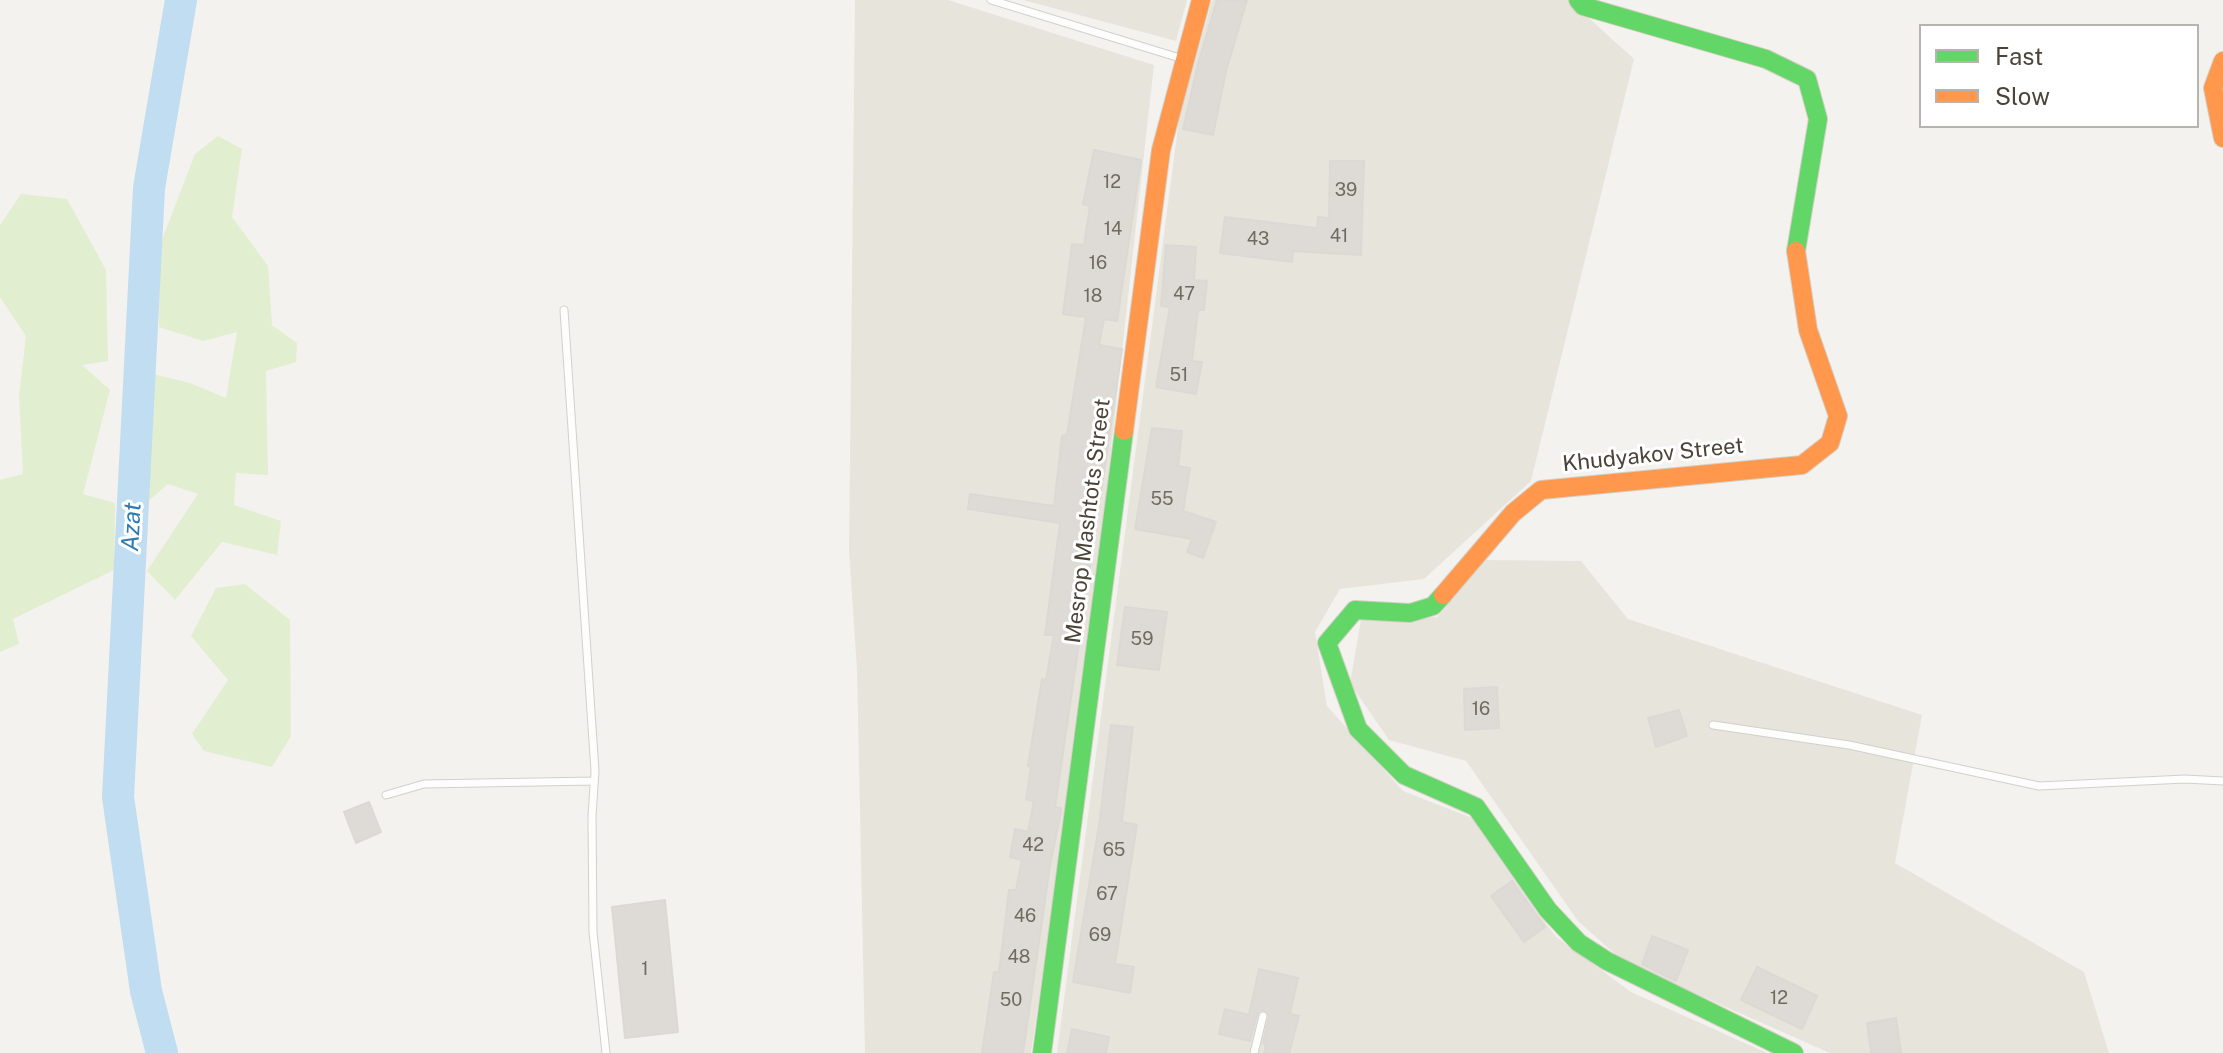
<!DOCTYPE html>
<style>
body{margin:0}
#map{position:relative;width:2223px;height:1053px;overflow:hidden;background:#f4f2ee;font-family:"Public Sans",sans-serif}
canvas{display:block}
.legend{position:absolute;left:1919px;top:24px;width:280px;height:104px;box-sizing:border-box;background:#fff;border:2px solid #b7b4b0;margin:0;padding:10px 14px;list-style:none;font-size:24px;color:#4b4439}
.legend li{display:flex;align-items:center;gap:16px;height:40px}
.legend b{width:40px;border:2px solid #b7b4b0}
</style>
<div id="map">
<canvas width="2223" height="1053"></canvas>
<ul class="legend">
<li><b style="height:10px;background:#63d668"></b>Fast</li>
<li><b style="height:10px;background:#ff974d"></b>Slow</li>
</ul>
</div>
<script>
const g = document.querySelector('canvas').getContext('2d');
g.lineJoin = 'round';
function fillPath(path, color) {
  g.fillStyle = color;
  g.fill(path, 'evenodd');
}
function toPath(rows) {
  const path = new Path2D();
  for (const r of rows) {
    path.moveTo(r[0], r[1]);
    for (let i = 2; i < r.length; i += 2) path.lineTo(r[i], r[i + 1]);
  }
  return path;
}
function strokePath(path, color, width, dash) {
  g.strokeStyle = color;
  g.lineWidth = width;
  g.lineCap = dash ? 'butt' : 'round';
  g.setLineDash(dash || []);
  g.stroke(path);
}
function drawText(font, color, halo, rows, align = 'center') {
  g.font = font + ' "Public Sans",sans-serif';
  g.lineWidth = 6;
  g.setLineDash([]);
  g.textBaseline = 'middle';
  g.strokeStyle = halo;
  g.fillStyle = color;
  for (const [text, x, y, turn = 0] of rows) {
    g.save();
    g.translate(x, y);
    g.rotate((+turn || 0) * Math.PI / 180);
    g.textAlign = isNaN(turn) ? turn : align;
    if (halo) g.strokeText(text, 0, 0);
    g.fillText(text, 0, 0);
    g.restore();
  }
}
fillPath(toPath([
 [855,0,948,0,1154,65,1085,681,1031,1053,865,1053,857,670,849,550],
 [1023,0,1187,0,1176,41],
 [1212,0,1569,0,1634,59,1531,481,1424,579,1340,589,1315,632,1327,706,1403,791,1472,818,1555,936,1631,992,1767,1053,1057,1053,1179,120],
 [1486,560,1581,561,1628,619,1922,715,1895,863,2084,972,2109,1053,1830,1053,1624,962,1578,921,1466,761,1389,740,1350,683,1361,620,1437,617]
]), '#e7e4dc');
fillPath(toPath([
 [218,136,242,149,232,217,268,266,272,325,297,343,296,362,266,371,268,475,236,473,234,505,281,521,277,555,222,542,175,600,147,571,198,494,168,484,147,502,137,491,149,373,190,383,226,398,237,332,203,341,159,327,160,245,195,154],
 [21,194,67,199,106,270,108,361,82,365,110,390,83,494,115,503,114,570,13,619,19,644,0,652,0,480,23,474,19,396,26,336,0,297,0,225],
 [245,584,290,620,291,736,272,767,204,751,192,734,228,680,191,636,216,588]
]), '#e1eecf');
strokePath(toPath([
 [162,1053,146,991,118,797,149,188,181,0]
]), '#c0ddf1', 32);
const building = toPath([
 [1217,0,1247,0,1226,71,1213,135,1183,129,1198,64,1217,0],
 [1094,150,1141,160,1117,321,1104,319,1099,345,1122,349,1055,807,1061,808,1061,812,1050,865,1023,1053,982,1053,994,972,999,972,1009,890,1016,890,1022,860,1010,857,1015,829,1028,832,1034,801,1026,799,1031,767,1028,766,1042,679,1046,680,1054,635,1045,635,1060,523,968,509,970,494,1054,506,1062,436,1067,435,1086,317,1063,314,1072,244,1084,245,1090,206,1083,204,1094,150],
 [1330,161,1364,161,1361,255,1293,251,1292,262,1220,253,1225,217,1317,228,1318,217,1329,218,1330,161],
 [1166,245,1196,247,1194,280,1207,281,1204,310,1198,310,1192,361,1202,362,1196,394,1156,387,1170,307,1161,306,1166,245],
 [1152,428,1182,431,1178,466,1190,468,1183,511,1216,522,1203,558,1187,552,1192,539,1135,529,1152,428],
 [1125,607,1167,612,1159,670,1117,665,1125,607],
 [1497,687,1499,728,1465,730,1464,689,1497,687],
 [1679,710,1687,736,1656,747,1648,718,1679,710],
 [1111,725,1133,727,1122,822,1137,825,1115,964,1134,967,1130,993,1073,982,1100,819,1111,725],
 [369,802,381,832,356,843,344,812,369,802],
 [1512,881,1545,927,1524,942,1491,896,1512,881],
 [665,900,678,1032,625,1038,612,907,665,900],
 [1652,936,1688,950,1676,981,1642,964,1652,936],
 [1757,967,1817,996,1802,1029,1741,1000,1757,967],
 [1259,969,1298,978,1290,1014,1299,1016,1289,1053,1264,1053,1266,1044,1263,1044,1269,1017,1265,1010,1260,1010,1257,1014,1250,1041,1219,1034,1225,1009,1249,1015,1259,969],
 [1896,1018,1901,1053,1871,1053,1867,1023,1896,1018],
 [1072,1029,1109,1037,1106,1053,1067,1053,1072,1029]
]);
fillPath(building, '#dedbd6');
strokePath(building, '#dcd9d4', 2);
const lane = toPath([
 [991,0,1183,59],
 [564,310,595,771,592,816,593,932,606,1053],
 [1713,725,1849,745,2039,786,2185,779,2223,781],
 [386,795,424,784,594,781],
 [1254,1053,1263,1016]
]);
const fast = toPath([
 [1578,0,1583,6,1766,59,1807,79,1818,119,1796,251],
 [1443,595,1433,606,1410,613,1355,610,1327,643,1358,729,1404,775,1476,807,1548,910,1579,943,1607,961,1794,1053],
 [1042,1053,1124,431]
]);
const slow = toPath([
 [2223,61,2213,88,2223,138],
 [1124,431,1161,150,1201,0],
 [1443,595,1513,513,1541,490,1802,465,1830,443,1838,416,1808,330,1796,251]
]);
strokePath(lane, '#d2d0cb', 9);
strokePath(fast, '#d3cfc5', 20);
strokePath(slow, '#d3cfc5', 20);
strokePath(lane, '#fdfdfc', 7);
strokePath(fast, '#63d668', 18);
strokePath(slow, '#ff974d', 18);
drawText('18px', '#706a61', null, [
 ["12",1112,182],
 ["39",1346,190],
 ["14",1113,229],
 ["41",1339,236],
 ["43",1258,239],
 ["16",1098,263],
 ["47",1184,294],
 ["18",1093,296],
 ["51",1179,375],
 ["55",1162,499],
 ["59",1142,639],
 ["16",1481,709],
 ["42",1033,845],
 ["65",1114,850],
 ["67",1107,894],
 ["46",1025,916],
 ["69",1100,935],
 ["48",1019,957],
 ["1",645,969],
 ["12",1779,998],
 ["50",1011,1000]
]);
drawText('22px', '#4b4439', '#fff', [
 ["Khudyakov Street",1653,455,-6],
 ["Mesrop Mashtots Street",1088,521,-83]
]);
drawText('italic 24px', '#2e7ab2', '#fff', [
 ["Azat",132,527,-87]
]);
</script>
